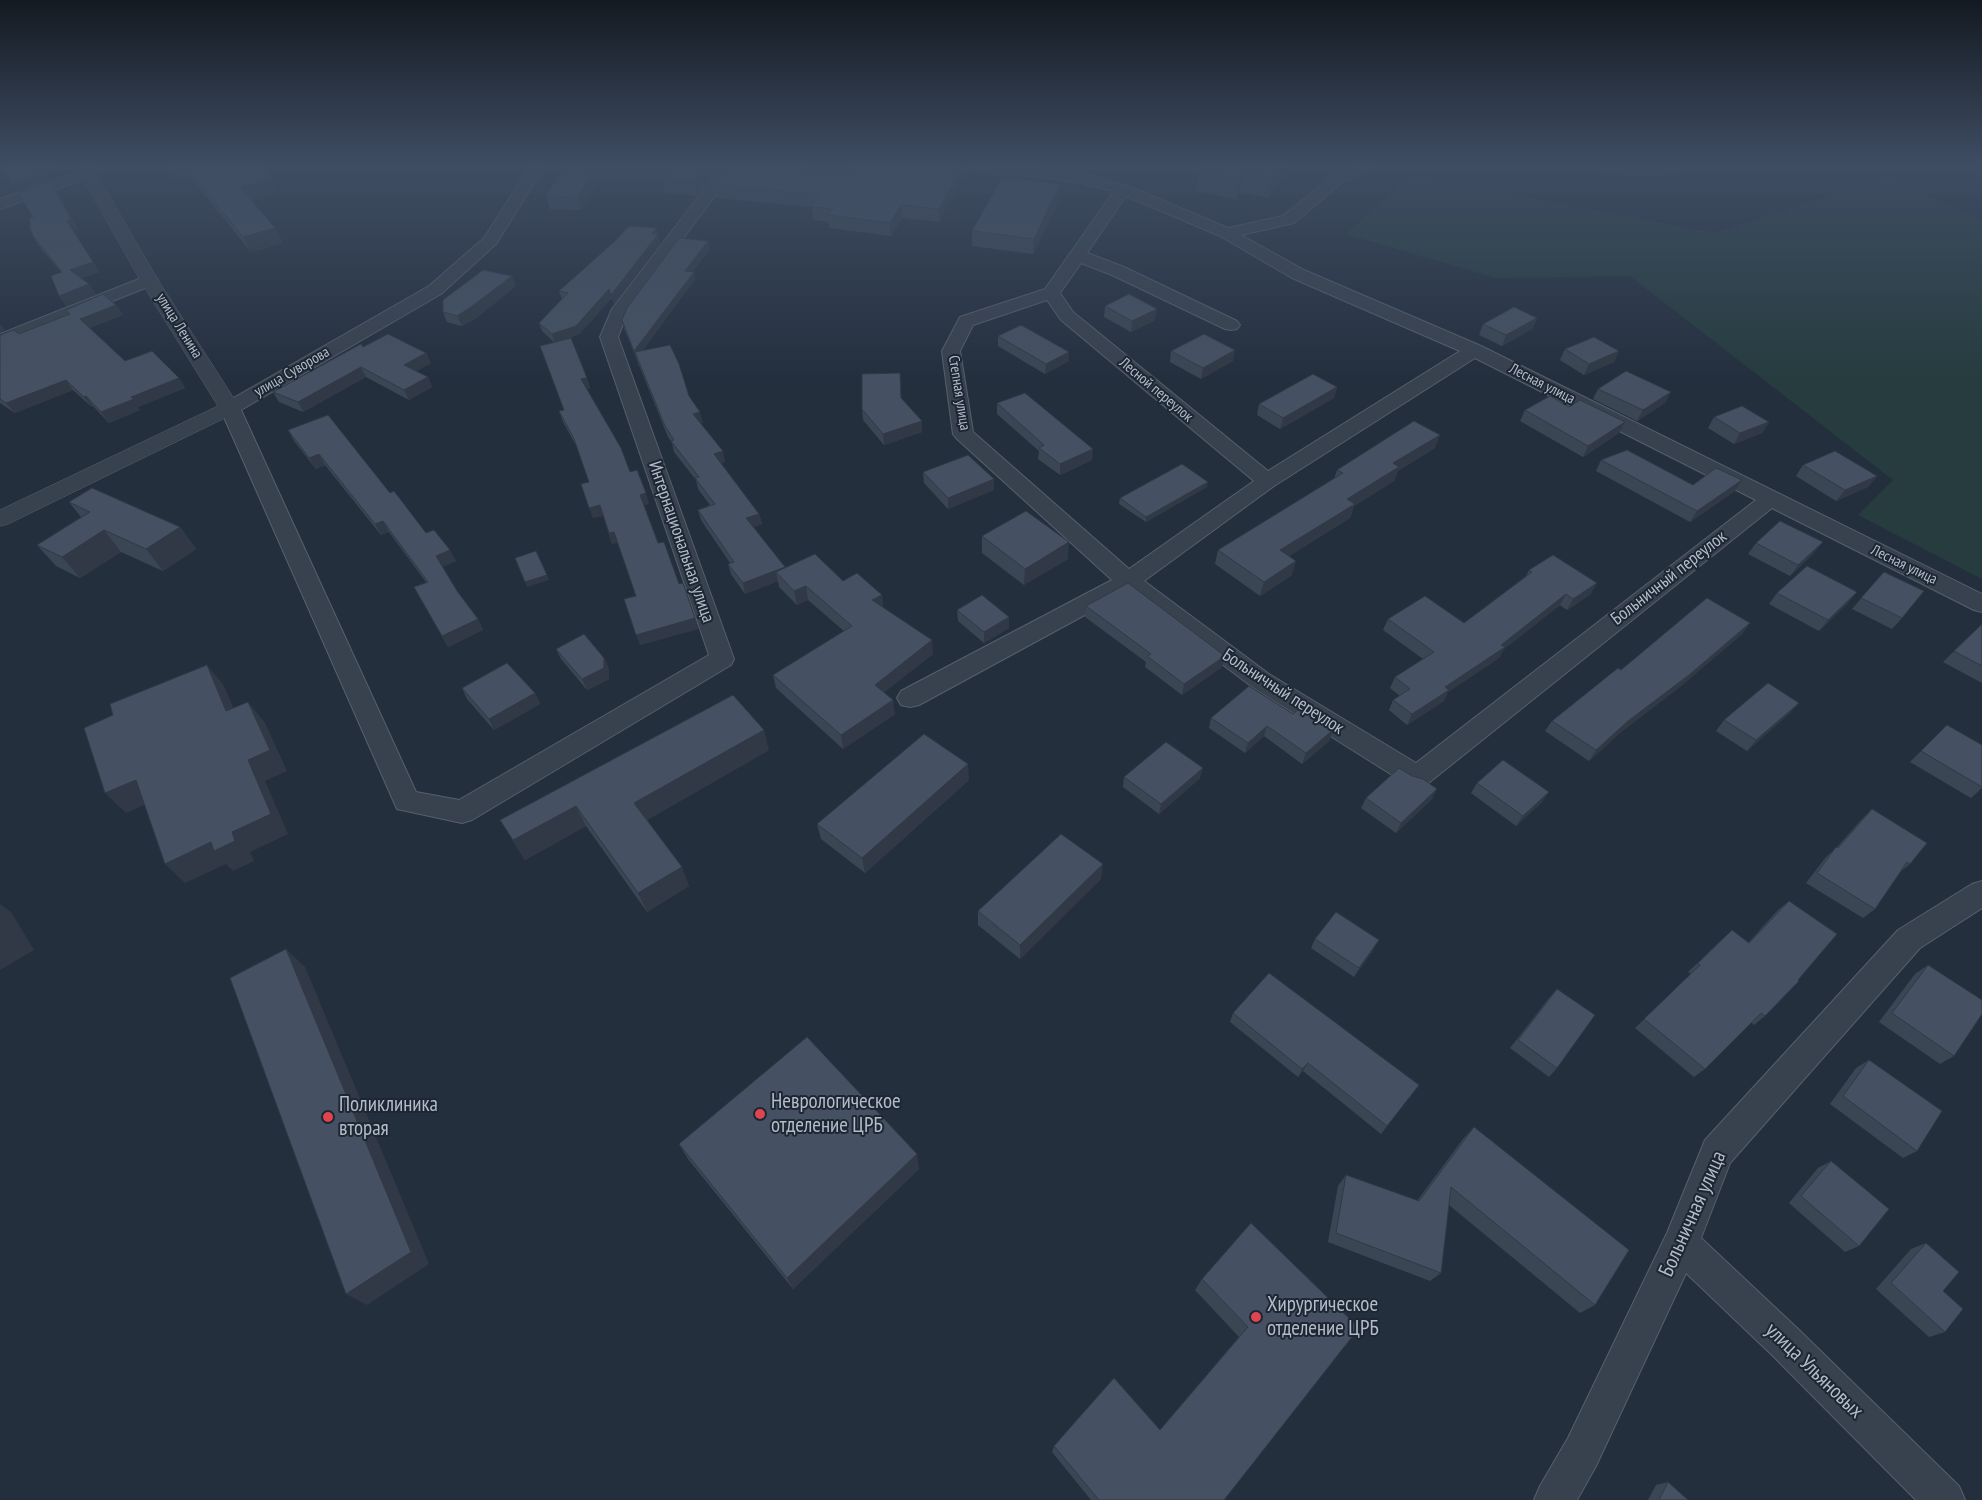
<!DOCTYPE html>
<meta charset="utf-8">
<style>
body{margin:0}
canvas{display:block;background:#242f3e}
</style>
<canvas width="1982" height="1500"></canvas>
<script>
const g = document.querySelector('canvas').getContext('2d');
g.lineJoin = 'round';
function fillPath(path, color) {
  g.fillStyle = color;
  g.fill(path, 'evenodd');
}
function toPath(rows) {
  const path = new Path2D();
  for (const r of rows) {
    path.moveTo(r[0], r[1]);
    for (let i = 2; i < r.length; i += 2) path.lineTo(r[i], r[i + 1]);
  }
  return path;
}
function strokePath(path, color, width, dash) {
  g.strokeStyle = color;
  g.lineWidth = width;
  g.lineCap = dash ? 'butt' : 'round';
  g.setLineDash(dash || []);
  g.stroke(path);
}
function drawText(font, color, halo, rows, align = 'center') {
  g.font = font + ' "PT Sans Narrow",sans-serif';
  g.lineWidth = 4;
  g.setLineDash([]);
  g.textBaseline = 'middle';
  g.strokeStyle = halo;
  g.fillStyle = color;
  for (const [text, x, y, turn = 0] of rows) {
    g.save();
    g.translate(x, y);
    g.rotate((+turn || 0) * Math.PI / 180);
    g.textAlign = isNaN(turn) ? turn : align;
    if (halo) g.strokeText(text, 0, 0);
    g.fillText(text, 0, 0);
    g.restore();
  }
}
fillPath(toPath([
 [1411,175,1714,233,1888,177,1982,221,1982,579,1858,515,1893,480,1630,276,1496,278,1346,234]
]), '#263c3f');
fillPath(toPath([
 [1554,167,1688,167,1677,173,1644,176]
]), '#394c67');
const minor = toPath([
 [530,166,545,166,496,244,441,294,241,410,416,792,459,800,709,655,600,337,612,309,722,166,737,166,627,314,618,337,734,659,731,665,472,820,462,823,397,809,220,408,223,404,429,286,484,238,530,166],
 [969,166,1022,166,1076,172,1128,186,1228,228,1283,216,1330,178,1353,166,1373,166,1340,184,1294,223,1241,235,1304,270,1481,346,1982,594,1982,612,1974,610,1772,508,1426,785,1417,788,1408,785,1251,686,1127,592,919,705,910,707,901,705,897,698,901,691,1112,580,956,438,953,434,942,351,960,317,1045,289,1114,191,1076,182,976,170,969,166],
 [1126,196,1220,236,1292,278,1460,351,1268,471,1073,312,1060,293,1081,263,1112,275,1225,329,1231,330,1237,329,1240,325,1237,321,1124,267,1087,253,1126,196],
 [1047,300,1061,320,1254,481,1129,569,973,432,960,351,973,325,1047,300],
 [1475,358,1756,500,1416,763,1269,674,1144,581,1274,486,1475,358],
 [88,168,93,170,96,173,93,176,0,209,0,199,88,168],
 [149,275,155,276,158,280,155,284,0,346,0,334,149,275],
 [1982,881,1982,908,1920,948,1730,1163,1701,1238,1798,1329,1959,1486,1965,1500,1916,1500,1772,1355,1686,1273,1596,1466,1577,1500,1534,1500,1540,1486,1568,1438,1667,1233,1705,1140,1898,930,1972,884,1982,881]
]);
const tertiary = toPath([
 [76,166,92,166,158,280,240,408,237,412,8,524,0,526,0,510,218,406,140,280,76,166]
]);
strokePath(minor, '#565f6c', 2);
strokePath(tertiary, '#565f6c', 1);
fillPath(minor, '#38414e');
fillPath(tertiary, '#38414e');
fillPath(toPath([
 [170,166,263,166,278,192,251,200,275,228,283,243,251,252,190,177,178,180],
 [565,166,719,166,697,196,665,193,662,179,599,179,581,210,550,209,546,196],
 [1288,166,1269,198,1240,193,1236,199,1196,191,1199,172],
 [848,172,963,178,939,222,902,218,891,236,829,228,829,222,813,220,812,207,716,198,713,185],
 [51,181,57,191,78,229,73,231,99,272,81,278,89,284,96,294,66,306,61,272,39,246,33,236],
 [1060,199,1033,254,972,246,972,231],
 [656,228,660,243,614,304,612,298,579,334,569,338,587,378,590,388,587,389,630,472,649,504,644,505,658,543,679,584,695,618,698,629,640,645,636,596,618,542,612,544,603,516,593,518,589,482,578,449,563,422,559,411,563,410,554,342,542,331,539,323,562,299,559,291],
 [708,241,710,248,692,272,695,279,642,351,689,396,703,423,700,423,725,462,721,463,759,514,762,524,754,527,785,568,843,581,882,595,883,608,933,654,884,692,895,714,843,749,776,688,773,675,844,631,808,600,797,605,779,587,778,581,745,594,731,574,728,564,730,563,701,520,698,510,710,505,698,489,696,480,674,452,672,443,668,437,624,328,622,320],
 [512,276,516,286,476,318,462,326,447,322,443,312],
 [116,305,123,315,89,328,125,361,179,378,185,388,138,407,140,410,109,423,93,406,92,407,73,390,15,413,0,403,0,335,19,334,69,314,66,310],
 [1105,306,1155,320,1131,332,1104,317],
 [1537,318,1532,329,1502,346,1479,335,1483,324],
 [998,336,1069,361,1045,374,998,346],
 [363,347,426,353,431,363,416,371,428,377,432,387,409,400,366,377,303,412,279,402,273,392],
 [1565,349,1619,351,1614,362,1584,375,1560,360],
 [1171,351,1233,361,1201,379,1170,362],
 [1337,387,1334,398,1280,429,1257,415,1259,404],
 [1598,389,1665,403,1637,421,1593,399],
 [901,398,922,421,922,432,884,445,863,420,862,409],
 [997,403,1092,460,1060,475,1038,459,1039,451,997,414],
 [1525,410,1619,433,1583,457,1520,421],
 [1714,417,1769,422,1762,433,1734,444,1708,428],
 [288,430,390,493,426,533,456,561,442,567,457,591,478,619,483,630,448,647,420,598,426,582,389,532,381,535,325,465,316,469,294,441],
 [1435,448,1398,471,1394,481,1354,506,1350,518,1289,556,1292,575,1260,596,1215,564,1218,550,1334,479,1337,470],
 [1601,460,1693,485,1735,491,1690,522,1596,471],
 [1803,465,1877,476,1868,487,1836,501,1796,476],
 [923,472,994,490,948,509,924,483],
 [1207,487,1146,522,1119,504,1120,498],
 [69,502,180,527,196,549,163,571,121,552,80,578,56,566,37,545,81,517],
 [982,536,1068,559,1024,585,982,553],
 [1756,543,1814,553,1790,576,1748,554],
 [1529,570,1591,594,1567,610,1560,605,1504,649,1499,658,1448,692,1444,701,1407,725,1389,710,1393,700,1400,696,1390,688,1395,677,1423,659,1383,630,1388,619,1464,623,1526,576],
 [1884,572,1902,618,1892,629,1852,609],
 [1777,593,1848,603,1819,631,1769,604],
 [1086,606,1225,656,1222,667,1182,695,1145,667,1146,662,1085,617],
 [957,610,1009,617,1009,628,984,643,958,621],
 [1750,623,1742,634,1681,686,1621,732,1589,761,1545,731,1552,721,1621,670],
 [1982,624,1982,683,1943,662],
 [556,649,604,658,609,669,609,679,587,690,561,659],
 [462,688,535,693,540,704,494,730,467,699],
 [1790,713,1747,751,1716,731,1724,720],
 [1293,714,1333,730,1329,741,1302,764,1264,736,1245,753,1209,728,1211,718],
 [1947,725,1982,745,1982,788,1971,798,1910,762],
 [769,750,647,820,689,886,647,912,586,826,525,860,500,820],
 [1124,777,1200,778,1159,814,1123,787],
 [969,780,865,873,821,839,817,824],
 [1477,783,1542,802,1516,826,1471,793],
 [1366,798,1432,799,1396,833,1361,808],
 [1872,809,1910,864,1901,871,1875,909,1863,918,1806,883,1826,857,1837,847,1861,820],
 [1101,879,1020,959,978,925,978,911],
 [1789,901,1765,1016,1754,1025,1751,1022,1705,1069,1694,1077,1635,1028,1691,974,1688,972,1732,930,1748,943,1778,910],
 [1315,939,1374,949,1354,977,1311,948],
 [1928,965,1954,1056,1940,1064,1879,1022,1915,974],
 [1557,989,1557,1068,1549,1077,1510,1048,1549,998],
 [1233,1013,1419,1085,1381,1134,1303,1071,1298,1077,1230,1022],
 [1869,1060,1917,1151,1903,1158,1830,1104,1856,1068],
 [1474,1127,1595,1305,1580,1313,1449,1205,1441,1273,1430,1281,1328,1242,1338,1186,1346,1175,1417,1201,1463,1139],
 [679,1144,919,1169,793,1289,688,1159],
 [1831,1161,1859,1246,1845,1252,1789,1203,1818,1168],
 [1926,1243,1943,1291,1945,1332,1929,1337,1876,1289,1911,1249],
 [1202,1279,1359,1328,1224,1500,1091,1500,1052,1452,1054,1446,1160,1430,1239,1337,1195,1290],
 [1668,1482,1688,1500,1648,1500,1656,1485]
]), '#3b4654');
fillPath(toPath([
 [41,166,53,166,55,171,46,174,50,180,17,191,12,183],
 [170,166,184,166,190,177,178,180],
 [596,166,599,179,581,210,578,197],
 [707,166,719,166,697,196,694,183],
 [962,166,963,166,963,178,939,222,939,209],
 [1280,166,1288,166,1269,198,1272,178],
 [1244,173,1240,193,1236,199,1240,179],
 [271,178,278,192,247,201,240,187],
 [51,181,57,191,78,229,73,231,99,272,77,279,70,270,67,221],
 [1060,184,1060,199,1033,254,1034,239],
 [901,205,902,218,891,236,890,223],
 [275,228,283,243,251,252,243,237],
 [656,228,660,243,614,304,611,295],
 [708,241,710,248,687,278,685,271],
 [694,272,695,279,637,357,635,352,636,358,634,351],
 [512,276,516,286,476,318,462,326,457,316],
 [89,284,96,294,66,306,59,296],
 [609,289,612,298,579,334,555,343,552,334],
 [116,305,123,315,87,329,80,319],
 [1157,309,1155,320,1131,332,1132,321],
 [1537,318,1532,329,1502,346,1506,335],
 [0,324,5,330,0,333],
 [1235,350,1233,361,1201,379,1203,368],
 [1619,351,1614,362,1584,375,1589,364],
 [1069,352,1069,361,1045,374,1046,364],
 [426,353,431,363,409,375,404,365],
 [361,367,366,377,303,412,298,402],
 [428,377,432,387,409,400,404,390],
 [179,378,185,388,138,407,140,410,109,423,101,412,131,397],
 [587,378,590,388,584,390,581,379],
 [66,380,73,390,15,413,6,403],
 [1337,387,1334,398,1280,429,1283,418],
 [1671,392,1665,403,1637,421,1643,410],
 [86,396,93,406,92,407,84,397],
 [700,412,703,423,696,425,693,414],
 [922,421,922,432,884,445,883,434],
 [1625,422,1619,433,1583,457,1588,446],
 [1769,422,1762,433,1734,444,1740,433],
 [1440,435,1435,448,1398,471,1394,481,1354,506,1350,518,1277,564,1280,550,1393,463],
 [1093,449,1092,460,1060,475,1060,464],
 [723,451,725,462,717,465,714,454],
 [319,454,325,465,316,469,309,458],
 [1877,476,1868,487,1836,501,1845,490],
 [994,479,994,490,948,509,948,498],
 [1742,480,1735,491,1690,522,1697,511],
 [1208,482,1207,487,1146,522,1146,517],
 [646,493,649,504,644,505,640,495],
 [600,505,603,516,593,518,589,508],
 [759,514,762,524,749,529,746,518],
 [383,521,389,532,381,535,375,524],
 [180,527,196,549,163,571,146,549],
 [104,530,121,552,80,578,62,557],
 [614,532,618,542,612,544,609,533],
 [1069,542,1068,559,1024,585,1025,569],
 [1823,542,1814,553,1790,576,1798,565],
 [450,550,456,561,441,567,436,556],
 [1296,561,1292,575,1260,596,1264,582],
 [785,567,787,578,776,572,778,581,745,594,743,583],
 [547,575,549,580,527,587,525,582],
 [1597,583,1591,594,1567,610,1573,599],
 [806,586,808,600,797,605,794,591],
 [1857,592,1848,603,1819,631,1828,620],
 [1566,594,1560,605,1504,649,1499,658,1448,692,1444,701,1407,725,1412,714,1445,687,1501,645],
 [882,595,883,609,872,600],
 [1009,617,1009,628,984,643,984,632],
 [695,618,698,629,640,645,636,635],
 [478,619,483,630,448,647,442,636],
 [1750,623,1742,634,1681,686,1621,732,1589,761,1596,750,1628,721],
 [932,640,933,654,877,698,875,685],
 [1225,656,1222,667,1182,695,1184,684],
 [604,658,609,669,609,679,587,690,582,679],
 [207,665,224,686,244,732,226,711],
 [535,693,540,704,494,730,489,719],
 [893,700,895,714,843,749,841,735],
 [248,702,265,723,287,771,265,781,288,834,250,852,254,861,233,871,226,864,185,883,165,864,232,832,248,760],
 [1799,703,1790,713,1747,751,1756,740],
 [1267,726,1264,736,1245,753,1248,743],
 [764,730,769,750,642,823,634,803],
 [1333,730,1329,741,1302,764,1306,753],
 [968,764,969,780,865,873,862,858],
 [1203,768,1200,778,1159,814,1161,804],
 [136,780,156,800,126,813,105,793],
 [1437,789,1432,799,1396,833,1401,823],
 [1549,792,1542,802,1516,826,1523,816],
 [576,806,586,826,525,860,513,840],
 [1103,864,1101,879,1020,959,1020,945],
 [682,867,689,886,647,912,638,893],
 [0,904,11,912,34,950,0,970],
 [1379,940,1374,949,1354,977,1359,968],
 [286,949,305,967,429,1264,367,1305,346,1294],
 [1308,1063,1303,1071,1298,1077,1302,1069],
 [917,1154,919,1169,793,1289,787,1278]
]), '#303945');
const building = toPath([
 [41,166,44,172,12,183,2,167,41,166],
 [185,166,263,166,271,178,240,187,275,228,243,237,185,166],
 [565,166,596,166,578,197,546,196,565,166],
 [638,166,707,166,694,183,662,180,672,167,638,166],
 [727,166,788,166,848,172,852,166,962,166,939,209,901,205,890,223,828,215,832,209,811,207,820,195,713,185,727,166],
 [1203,166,1280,166,1272,178,1244,173,1240,179,1199,172,1203,166],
 [1002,177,1060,184,1034,239,972,231,1002,177],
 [51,181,71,220,67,221,93,262,70,270,89,284,59,296,51,276,62,272,33,236,30,228,30,218,33,217,18,193,51,181],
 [629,226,656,228,652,234,658,234,611,295,609,289,576,326,552,334,539,323,568,293,559,291,614,242,629,226],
 [679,238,708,241,685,271,694,272,634,351,622,320,627,308,679,238],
 [483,270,512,276,471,307,457,316,443,312,443,300,483,270],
 [103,294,116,305,80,319,125,361,152,351,179,378,131,397,134,399,101,412,86,396,84,397,66,380,6,403,0,399,0,335,13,330,19,334,70,314,66,310,103,294],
 [1129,294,1157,309,1132,321,1105,306,1129,294],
 [1514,307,1537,318,1506,335,1483,324,1514,307],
 [1021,325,1069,352,1046,364,998,336,1021,325],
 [388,334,426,353,404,365,428,377,404,390,361,367,298,402,273,392,361,344,363,347,388,334],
 [1204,334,1235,350,1203,368,1171,351,1204,334],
 [1594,337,1619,351,1589,364,1565,349,1594,337],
 [571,338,587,378,581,379,621,448,630,472,637,470,646,493,640,495,658,543,664,542,679,584,683,583,695,618,636,635,624,599,636,596,614,532,609,533,600,505,589,508,581,484,589,482,574,439,559,411,564,410,540,346,571,338],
 [670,345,679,364,689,396,700,412,693,414,723,451,714,454,759,514,746,518,785,567,743,583,728,564,734,562,698,510,715,504,695,478,699,477,671,441,674,440,665,426,635,352,670,345],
 [1626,371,1671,392,1643,410,1598,389,1626,371],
 [900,373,901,398,922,421,883,434,862,409,862,374,900,373],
 [1313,374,1337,387,1283,418,1259,404,1313,374],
 [1025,393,1093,449,1060,464,1039,448,1044,445,997,403,1025,393],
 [1550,396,1569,407,1580,400,1625,422,1588,446,1525,410,1550,396],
 [1742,406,1769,422,1740,433,1714,417,1742,406],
 [328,415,390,493,394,491,426,533,434,530,450,550,436,556,457,591,478,619,442,636,414,587,428,582,383,521,375,524,319,454,309,458,288,430,328,415],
 [1414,421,1440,435,1393,463,1399,467,1347,499,1355,504,1280,550,1296,561,1264,582,1218,550,1343,473,1337,470,1414,421],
 [1627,450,1693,485,1716,468,1742,480,1697,511,1601,460,1627,450],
 [1835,451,1877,476,1845,490,1803,465,1835,451],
 [968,455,994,479,948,498,923,472,968,455],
 [1182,464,1208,482,1146,517,1120,498,1182,464],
 [92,488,180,527,146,549,104,530,62,557,37,545,90,512,69,502,92,488],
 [1026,511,1069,542,1025,569,982,536,1026,511],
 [1780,521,1823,542,1798,565,1756,543,1780,521],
 [536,551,547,575,525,582,515,558,536,551],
 [815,554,843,581,857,573,882,595,872,600,932,640,875,685,893,700,841,735,773,675,852,626,806,586,794,591,776,572,815,554],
 [1553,555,1597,583,1573,599,1566,594,1501,645,1505,647,1445,687,1449,690,1412,714,1393,700,1410,689,1395,677,1434,652,1388,619,1425,596,1464,623,1532,572,1529,570,1553,555],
 [1807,566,1857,592,1828,620,1777,593,1807,566],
 [1884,572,1924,591,1902,618,1861,598,1884,572],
 [1128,583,1225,656,1184,684,1147,656,1151,654,1086,606,1128,583],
 [982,595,1009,617,984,632,957,610,982,595],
 [1707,598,1750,623,1689,675,1628,721,1596,750,1552,721,1618,668,1621,670,1707,598],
 [1982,624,1982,666,1954,651,1982,624],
 [584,634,604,658,604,668,582,679,556,649,584,634],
 [507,663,535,693,489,719,462,688,507,663],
 [207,665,226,711,248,702,270,750,248,760,271,814,232,832,235,841,214,851,211,842,165,864,136,780,105,793,84,728,113,715,110,704,207,665],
 [1768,683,1799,703,1756,740,1724,720,1768,683],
 [1249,686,1293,714,1300,708,1333,730,1306,753,1267,726,1248,743,1211,718,1249,686],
 [733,695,764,730,634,803,682,867,638,893,576,806,513,840,500,820,733,695],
 [1947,725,1982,745,1982,787,1921,751,1947,725],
 [924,734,968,764,862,858,817,824,924,734],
 [1166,742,1203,768,1161,804,1124,777,1166,742],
 [1503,760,1549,792,1523,816,1477,783,1503,760],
 [1399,768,1412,776,1423,779,1437,789,1401,823,1366,798,1399,768],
 [1872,809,1927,843,1910,864,1907,862,1875,909,1817,873,1836,847,1838,848,1872,809],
 [1061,834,1103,864,1020,945,978,911,1061,834],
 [1789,901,1837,934,1798,980,1799,981,1765,1016,1761,1013,1705,1069,1644,1019,1700,965,1698,963,1732,930,1749,943,1789,901],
 [1336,912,1379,940,1359,968,1315,939,1336,912],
 [286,949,411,1252,346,1294,230,978,286,949],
 [1928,965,1982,1000,1982,1014,1954,1056,1892,1013,1928,965],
 [1269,973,1419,1085,1387,1126,1308,1063,1302,1069,1233,1013,1269,973],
 [1557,989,1595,1015,1557,1068,1518,1040,1557,989],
 [807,1037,917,1154,787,1278,679,1144,807,1037],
 [1869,1060,1942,1111,1917,1151,1843,1096,1869,1060],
 [1474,1127,1629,1250,1595,1305,1451,1187,1441,1273,1336,1233,1346,1175,1419,1201,1474,1127],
 [1831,1161,1889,1209,1859,1246,1801,1196,1831,1161],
 [1251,1223,1359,1328,1224,1500,1099,1500,1054,1446,1114,1378,1160,1430,1248,1327,1202,1279,1251,1223],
 [1926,1243,1959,1272,1943,1291,1963,1309,1945,1332,1891,1283,1926,1243],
 [1668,1482,1688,1500,1659,1500,1668,1482]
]);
fillPath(building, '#455162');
strokePath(building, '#303945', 1);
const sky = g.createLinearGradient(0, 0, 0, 377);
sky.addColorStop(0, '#141a22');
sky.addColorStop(0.44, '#3f4d63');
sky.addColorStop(1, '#3f4d6300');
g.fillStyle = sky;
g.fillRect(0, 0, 1982, 377);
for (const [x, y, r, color] of [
 [760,1114,6,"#e0444e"],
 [328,1117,6,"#e0444e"],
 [1256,1317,6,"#e0444e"]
]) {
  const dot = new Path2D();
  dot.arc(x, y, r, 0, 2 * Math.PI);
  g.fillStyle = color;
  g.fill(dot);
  strokePath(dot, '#1d2633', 2);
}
drawText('15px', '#b4bcc9', '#1d2633', [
 ["улица Ленина",179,326,58],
 ["улица Суворова",292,372,-30],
 ["Лесная улица",1542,384,27],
 ["Лесной переулок",1156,390,40],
 ["Степная улица",959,393,81],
 ["Лесная улица",1904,565,26]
]);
drawText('18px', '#b4bcc9', '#1d2633', [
 ["Интернациональная улица",681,542,71],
 ["Больничный переулок",1669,578,-38],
 ["Больничный переулок",1283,692,33]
]);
drawText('21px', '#b4bcc9', '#1d2633', [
 ["Неврологическое",771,1102],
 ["отделение ЦРБ",771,1126],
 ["Поликлиника",339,1105],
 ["вторая",339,1129],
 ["Хирургическое",1267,1305],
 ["отделение ЦРБ",1267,1329]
], 'left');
drawText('21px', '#b4bcc9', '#1d2633', [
 ["Больничная улица",1693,1214,-66],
 ["улица Ульяновых",1814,1371,44]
]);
</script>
